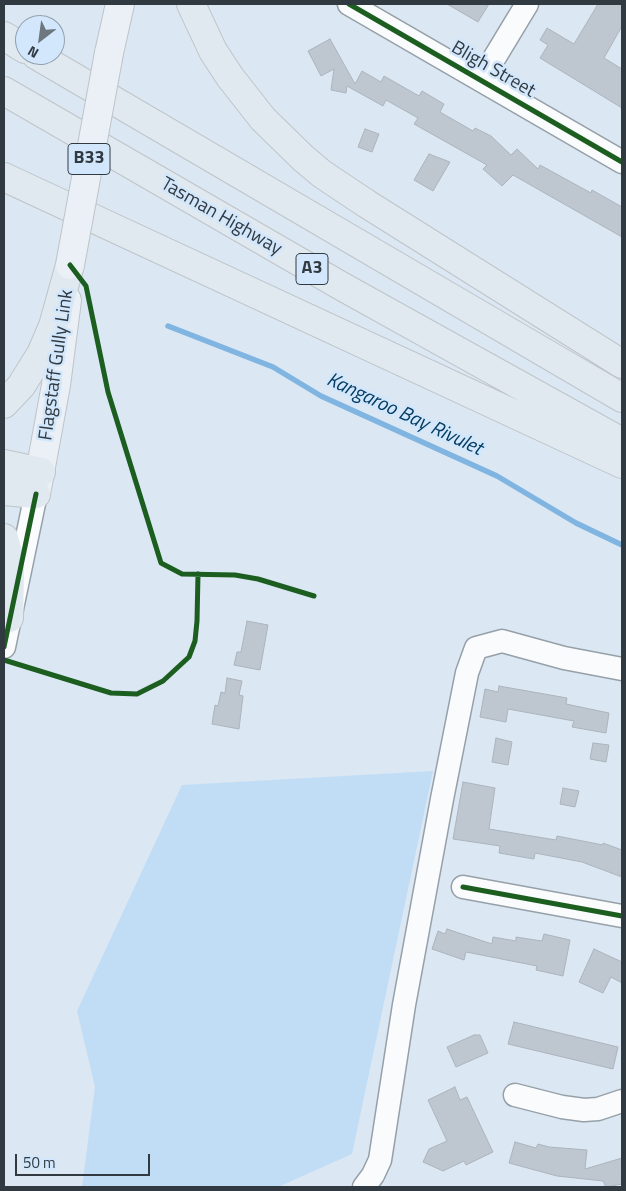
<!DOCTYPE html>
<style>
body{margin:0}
#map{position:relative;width:626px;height:1191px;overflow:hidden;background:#dbe7f2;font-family:"Titillium Web",sans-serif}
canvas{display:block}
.frame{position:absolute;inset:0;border:5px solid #323a41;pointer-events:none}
.north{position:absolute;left:15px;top:15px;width:50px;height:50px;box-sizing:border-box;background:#d2e7fb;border:1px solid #92a2b1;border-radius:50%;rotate:210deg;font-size:14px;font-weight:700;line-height:20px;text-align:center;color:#323a41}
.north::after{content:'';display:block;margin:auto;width:18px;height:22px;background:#6d777f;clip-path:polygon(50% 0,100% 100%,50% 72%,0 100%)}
.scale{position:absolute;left:15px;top:1154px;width:135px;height:22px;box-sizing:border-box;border:2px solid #323a41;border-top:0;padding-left:6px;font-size:15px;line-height:18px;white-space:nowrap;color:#323a41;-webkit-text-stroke:4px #d2e7fb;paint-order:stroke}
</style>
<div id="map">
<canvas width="626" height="1191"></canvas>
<div class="frame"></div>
<div class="north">N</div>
<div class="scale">50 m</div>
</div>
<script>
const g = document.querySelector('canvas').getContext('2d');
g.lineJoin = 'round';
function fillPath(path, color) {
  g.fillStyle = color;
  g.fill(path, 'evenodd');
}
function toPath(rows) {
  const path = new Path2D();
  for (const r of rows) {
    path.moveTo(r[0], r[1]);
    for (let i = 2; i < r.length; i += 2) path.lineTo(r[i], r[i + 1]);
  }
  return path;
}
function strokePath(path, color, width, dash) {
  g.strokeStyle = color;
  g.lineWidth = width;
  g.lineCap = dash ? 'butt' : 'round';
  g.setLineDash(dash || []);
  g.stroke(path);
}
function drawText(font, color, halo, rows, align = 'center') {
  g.font = font + ' "Titillium Web",sans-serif';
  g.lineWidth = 5;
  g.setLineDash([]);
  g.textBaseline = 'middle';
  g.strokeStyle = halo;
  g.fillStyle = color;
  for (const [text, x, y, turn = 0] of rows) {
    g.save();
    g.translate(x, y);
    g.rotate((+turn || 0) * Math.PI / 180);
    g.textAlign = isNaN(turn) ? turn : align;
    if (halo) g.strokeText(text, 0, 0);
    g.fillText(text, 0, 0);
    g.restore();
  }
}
fillPath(toPath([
 [433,771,352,1154,278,1187,82,1187,95,1087,77,1011,182,785]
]), '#c1ddf6');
strokePath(toPath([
 [168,326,273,367,321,396,497,476,576,523,622,545]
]), '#80b4e1', 5.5);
const building = toPath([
 [447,4,489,4,478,22,447,4],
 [598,4,622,4,622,26,604,58,622,69,622,108,540,58,548,45,540,40,547,28,574,44,598,4],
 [330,39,355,84,362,71,381,82,384,76,419,96,422,91,444,104,440,112,473,131,475,128,491,136,511,155,517,149,538,169,540,165,591,193,592,190,622,207,622,237,513,175,502,186,483,169,487,165,414,124,418,118,386,100,383,106,347,86,346,93,331,90,334,69,321,76,308,51,330,39],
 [365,129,379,134,372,152,358,147,365,129],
 [429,154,450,162,433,191,414,180,429,154],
 [247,621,268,625,260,670,234,665,237,652,241,652,247,621],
 [227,678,242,681,239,695,243,696,239,729,212,724,215,705,218,706,221,692,225,693,227,678],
 [499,686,567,698,566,704,609,713,606,733,572,727,574,721,508,709,506,722,480,717,485,689,498,692,499,686],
 [496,738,512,742,508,765,492,762,496,738],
 [593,743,609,745,606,762,590,759,593,743],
 [463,782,495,788,489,829,556,840,557,836,603,845,603,843,622,850,622,877,582,862,535,853,534,859,499,853,500,846,453,839,463,782],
 [563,788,579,791,575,807,560,804,563,788],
 [447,929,492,944,493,937,516,941,516,937,542,941,544,934,570,940,563,976,536,970,537,966,466,952,464,960,432,949,438,931,445,934,447,929],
 [594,949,622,962,622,983,611,977,603,993,579,982,594,949],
 [514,1022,618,1047,613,1069,508,1044,514,1022],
 [474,1035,480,1035,488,1053,456,1067,447,1047,474,1035],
 [455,1087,460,1100,467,1097,493,1152,466,1165,464,1161,443,1171,423,1162,429,1149,447,1141,428,1100,455,1087],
 [515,1142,536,1148,538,1144,549,1147,587,1150,585,1169,622,1158,622,1184,606,1187,603,1181,557,1176,509,1163,515,1142]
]);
fillPath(building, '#bec7cf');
strokePath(building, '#abb4bd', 1);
const minor = toPath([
 [349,4,622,162],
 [481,80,527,4],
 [4,647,36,494],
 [463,887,622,916],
 [515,1095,562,1107,584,1110,598,1109,622,1101],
 [364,1187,373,1175,380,1160,404,1005,442,799,467,673,476,648,502,641,564,658,622,669]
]);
const major = toPath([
 [109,53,120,4],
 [36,494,56,385,67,300]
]);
const highway = toPath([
 [191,4,213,51,230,77,263,119,303,158,322,174,367,204,622,364],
 [4,36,25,49],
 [36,55,622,398],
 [4,91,343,287,622,442],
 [4,177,622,464],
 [4,404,21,386,41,354,53,326,70,265],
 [4,464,41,472],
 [4,491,36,494],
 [4,538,8,553,10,570,9,618]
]);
strokePath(minor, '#96a0a8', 25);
strokePath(major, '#bec4c9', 30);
strokePath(highway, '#bec4c9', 30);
strokePath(minor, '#fafbfd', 22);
strokePath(major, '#eaf0f5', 28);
strokePath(highway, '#e0e9f0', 28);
const majorBridge = toPath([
 [70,265,109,53]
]);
strokePath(majorBridge, '#bec4c9', 30, []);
strokePath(majorBridge, '#eaf0f5', 28);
strokePath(toPath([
 [349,4,622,162],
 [70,265,86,286,108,392,161,563,182,574,235,575,258,579,314,596],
 [4,647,36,494],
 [4,660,111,693,137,694,163,681,189,657,195,641,197,621,198,574],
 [463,887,622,916]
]), '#1b5e20', 5);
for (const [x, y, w] of [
 [89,159,42],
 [312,269,32]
]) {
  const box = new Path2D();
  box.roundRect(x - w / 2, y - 15.5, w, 31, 4);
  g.fillStyle = '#d2e7fb';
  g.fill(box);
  strokePath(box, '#323a41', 1);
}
drawText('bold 18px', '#323a41', null, [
 ["B33",89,159],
 ["A3",312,269]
]);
drawText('19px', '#323a41', '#d2e7fb', [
 ["Bligh Street",493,70,30],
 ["Tasman Highway",221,217,30],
 ["Flagstaff Gully Link",57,365,-82]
]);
drawText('italic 20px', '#053c63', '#d2e7fb', [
 ["Kangaroo Bay Rivulet",404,415,25]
]);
</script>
